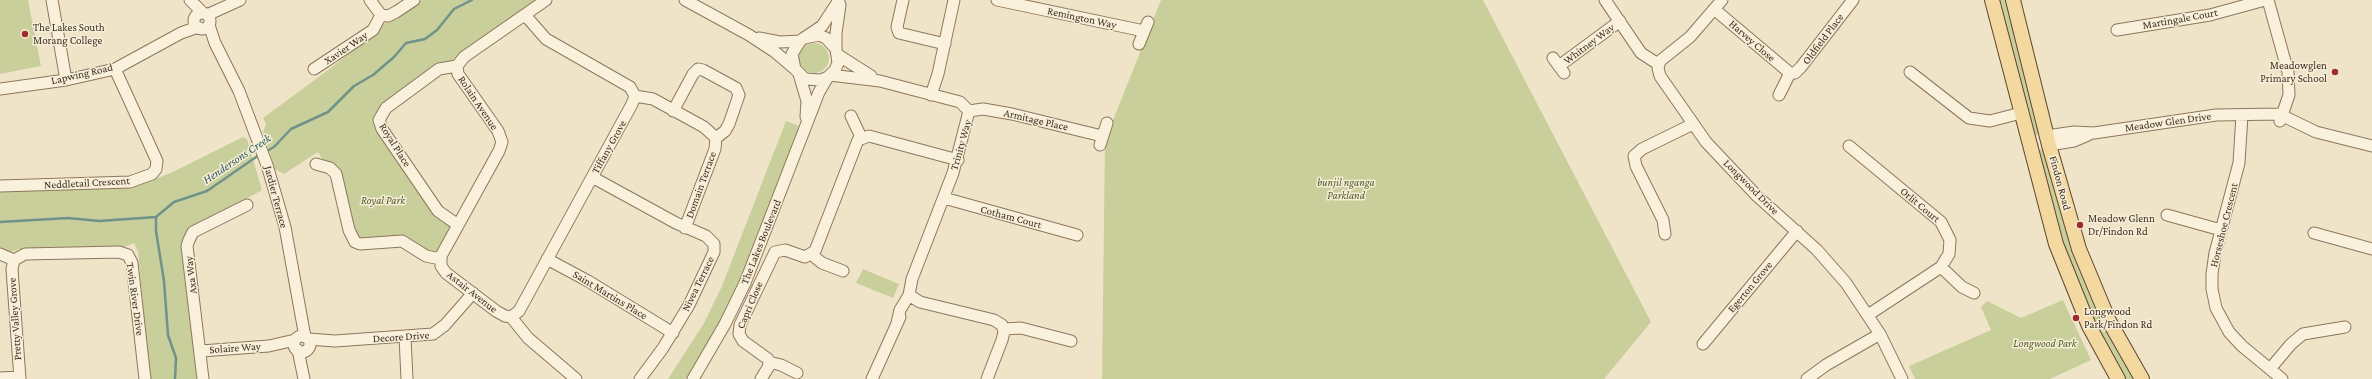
<!DOCTYPE html>
<style>
body{margin:0}
canvas{display:block;background:#f0e4c8}
</style>
<canvas width="2372" height="379"></canvas>
<script>
const g = document.querySelector('canvas').getContext('2d');
g.lineJoin = 'round';
function fillPath(path, color) {
  g.fillStyle = color;
  g.fill(path, 'evenodd');
}
function toPath(rows) {
  const path = new Path2D();
  for (const r of rows) {
    if (r.length === 3) {
      path.moveTo(r[0] + r[2], r[1]);
      path.arc(r[0], r[1], r[2], 0, 2 * Math.PI);
      continue;
    }
    path.moveTo(r[0], r[1]);
    for (let i = 2; i < r.length; i += 2) path.lineTo(r[i], r[i + 1]);
  }
  return path;
}
function strokePath(path, color, width, dash) {
  g.strokeStyle = color;
  g.lineWidth = width;
  g.lineCap = dash ? 'butt' : 'round';
  g.setLineDash(dash || []);
  g.stroke(path);
}
function drawText(font, color, halo, rows, align = 'center') {
  g.font = font + ' "Crimson Pro",serif';
  g.lineWidth = 3;
  g.setLineDash([]);
  g.textBaseline = 'middle';
  g.strokeStyle = halo;
  g.fillStyle = color;
  for (const [text, x, y, turn = 0] of rows) {
    g.save();
    g.translate(x, y);
    g.rotate((+turn || 0) * Math.PI / 180);
    g.textAlign = isNaN(turn) ? turn : align;
    if (halo) g.strokeText(text, 0, 0);
    g.fillText(text, 0, 0);
    g.restore();
  }
}
fillPath(toPath([
 [0,0,28,0,41,66,0,74],
 [422,0,539,0,451,61,440,64,422,76,374,114,375,125,435,213,450,226,438,252,434,254,397,236,360,239,356,236,333,164,322,159,318,152,284,174,275,169,263,132,266,124,263,118,320,76,375,34,383,24,391,21],
 [1161,0,1483,0,1651,322,1604,379,1102,379,1105,140],
 [1995,0,2011,0,2040,132,2037,135,2034,134],
 [814,58,15],
 [786,121,802,127,748,265,716,332,689,375,685,379,668,379,704,323,722,286],
 [243,137,247,139,262,190,191,229,184,237,199,379,150,379,138,252,134,243,124,247,19,249,11,252,0,250,0,190,130,187,148,182,173,172],
 [2041,149,2043,149,2058,183,2140,379,2120,379,2076,293,2039,152],
 [863,269,899,284,893,298,856,283],
 [2063,300,2091,360,2050,379,1915,379,1909,366,1991,330,1981,307,1987,301,2021,318]
]), '#c9cf9b');
strokePath(toPath([
 [265,152,274,147,291,129,328,112,354,86,373,75,394,57,406,43,425,39,437,30,454,9,472,0],
 [0,222,68,218,99,221,156,217],
 [175,379,176,358,168,335,164,281,156,231,156,217,174,202,207,191,259,155]
]), '#6f938a', 2.5);
const minor = toPath([
 [52,0,66,80],
 [190,0,203,13],
 [370,0,381,15],
 [685,0,749,35,775,52,795,69],
 [903,0,897,27,899,33,945,44],
 [997,0,1144,31],
 [1605,0,1641,53,1658,64],
 [1722,0,1690,37,1660,61,1658,68,1660,76,1706,142,1757,196,1817,250,1846,283,1880,334,1902,379],
 [2268,0,2288,72,2289,95,2280,121],
 [1714,9,1790,73],
 [202,21,8],
 [207,15,240,0],
 [209,25,215,43,239,91,267,165,285,227,305,337],
 [2117,30,2210,15,2265,0],
 [759,38,780,42,800,41],
 [804,38,819,35,826,38,836,49,838,63,835,70,828,77,821,80,805,79,795,69,792,54,800,41,804,38,822,26,839,0],
 [1139,44,1148,22],
 [836,49,836,33,840,5],
 [838,55,871,76],
 [1553,58,1564,73],
 [457,66,439,69,386,108,379,120,382,129,438,211,458,225],
 [1559,66,1620,21],
 [314,69,373,30,381,15,388,16,396,12,414,0],
 [1910,72,1969,118,1990,121,2021,113],
 [1790,73,1795,73,1801,67,1853,0],
 [799,74,807,101,806,117],
 [830,75,880,81,960,102,969,111,953,173,912,279,909,295,900,310,897,323],
 [0,89,66,80,115,69,181,33,198,27],
 [931,95,938,74,954,0],
 [1779,95,1790,73],
 [635,96,653,99,704,127,716,138,715,149,685,228],
 [673,111,693,74,698,69,703,70,736,88,739,95,729,124,725,131,716,138],
 [969,111,983,109,1012,114,1102,136],
 [2242,115,2239,163,2215,253,2212,274,2212,289,2216,308,2229,332,2242,346,2282,379],
 [851,116,861,137],
 [2047,136,2074,132,2094,133,2216,115,2279,114,2316,132,2372,146],
 [1100,145,1107,123],
 [2049,145,2074,141,2088,135],
 [1849,146,1941,222,1950,240,1949,254,1941,267,1868,315],
 [316,164,330,168,336,174,349,230,355,242,360,244,402,241,426,256,440,259],
 [592,177,676,223,706,236,714,244,714,252,689,305,663,348,640,379],
 [0,186,130,182,152,174,156,169,157,161,115,69],
 [944,198,1077,235],
 [2167,215,2221,230],
 [2314,233,2372,249],
 [1665,234,1663,220,1636,166,1634,156,1642,149,1693,124],
 [0,254,14,260,25,254,119,252,128,255,132,263,145,379],
 [811,254,822,263,843,271],
 [547,259,588,281,673,333],
 [14,260,12,269,20,379],
 [1941,267,1962,287,1974,293],
 [909,295,920,302,994,320,1002,325,1004,332,1002,340,987,379],
 [511,317,505,316,496,311,446,273,441,266,441,256,499,151,502,142,498,131,458,74,457,66,464,57,546,0],
 [511,317,519,311,632,104,635,96,630,87,546,39,525,15],
 [511,317,528,338,576,379],
 [1004,329,1021,328,1071,341],
 [302,344,8],
 [405,337,407,379],
 [308,339,335,341,433,334,445,325,473,293],
 [1703,344,1797,231],
 [298,350,304,379],
 [201,351,269,346,295,340],
 [769,362,781,365,797,373],
 [2270,369,2291,344,2303,334,2345,327],
 [0,378,19,377],
 [203,379,187,246,189,240,193,232,247,205],
 [693,379,725,324,745,283,819,92,828,77],
 [761,379,769,366,768,359,743,341,739,334,740,325,775,252,785,250,805,257,815,251,858,140,869,136,958,160],
 [872,379,900,317],
 [1807,379,1826,365,1880,334]
]);
const major = toPath([
 [1992,0,2056,244,2089,326,2118,379],
 [2013,0,2049,145,2079,249,2109,321,2142,379]
]);
strokePath(minor, '#8d765c', 13);
strokePath(major, '#5b4430', 16);
strokePath(minor, '#faf1dc', 11);
strokePath(major, '#f3d9a0', 14);
for (const [x, y, r, color] of [
 [25,34,4,"#9e2a2b"],
 [2335,72,4,"#9e2a2b"],
 [2080,225,4,"#9e2a2b"],
 [2076,318,4,"#9e2a2b"]
]) {
  const dot = new Path2D();
  dot.arc(x, y, r, 0, 2 * Math.PI);
  g.fillStyle = color;
  g.fill(dot);
  strokePath(dot, '#f7eed8', 1.5);
}
drawText('11px', '#3d2e20', '#f7eed8', [
 ["Remington Way",1082,18,12],
 ["Martingale Court",2180,19,-10],
 ["Oldfield Place",1823,39,-53],
 ["Harvey Close",1752,41,41],
 ["Whitney Way",1589,44,-37],
 ["Xavier Way",346,48,-34],
 ["Lapwing Road",82,74,-13],
 ["Rolain Avenue",478,103,56],
 ["Armitage Place",1036,120,13],
 ["Meadow Glen Drive",2168,122,-8],
 ["Royal Place",395,145,58],
 ["Trinity Way",961,145,-74],
 ["Tiffany Grove",609,147,-61],
 ["Neddletail Crescent",87,183,-3],
 ["Findon Road",2060,183,75],
 ["Domain Terrace",701,185,-70],
 ["Longwood Drive",1751,187,45],
 ["Jardier Terrace",276,197,75],
 ["Orlit Court",1920,205,40],
 ["Cotham Court",1011,217,15],
 ["Horseshoe Crescent",2224,225,-76],
 ["The Lakes Boulevard",761,242,-68],
 ["Axa Way",191,275,-97],
 ["Nivea Terrace",698,284,-64],
 ["Egerton Grove",1750,287,-50],
 ["Astair Avenue",472,292,38],
 ["Saint Martins Place",610,295,31],
 ["Twin River Drive",135,299,82],
 ["Capri Close",750,305,-67],
 ["Pretty Valley Grove",15,319,-94],
 ["Decore Drive",401,337,-4],
 ["Solaire Way",235,348,-4]
]);
drawText('11px', '#3d2e20', '#f7eed8', [
 ["The Lakes South",33,28],
 ["Morang College",33,41],
 ["Meadowglen",2327,66,"right"],
 ["Primary School",2327,79,"right"],
 ["Meadow Glenn",2088,219],
 ["Dr/Findon Rd",2088,232],
 ["Longwood",2084,312],
 ["Park/Findon Rd",2084,325]
], 'left');
drawText('italic 11px', '#4d5a26', '#f7eed8', [
 ["bunjil nganga",1346,183],
 ["Parkland",1346,196],
 ["Royal Park",383,201],
 ["Longwood Park",2045,344]
]);
drawText('italic 12px', '#2f5d5a', '#f7eed8', [
 ["Hendersons Creek",237,159,-34]
]);
</script>
